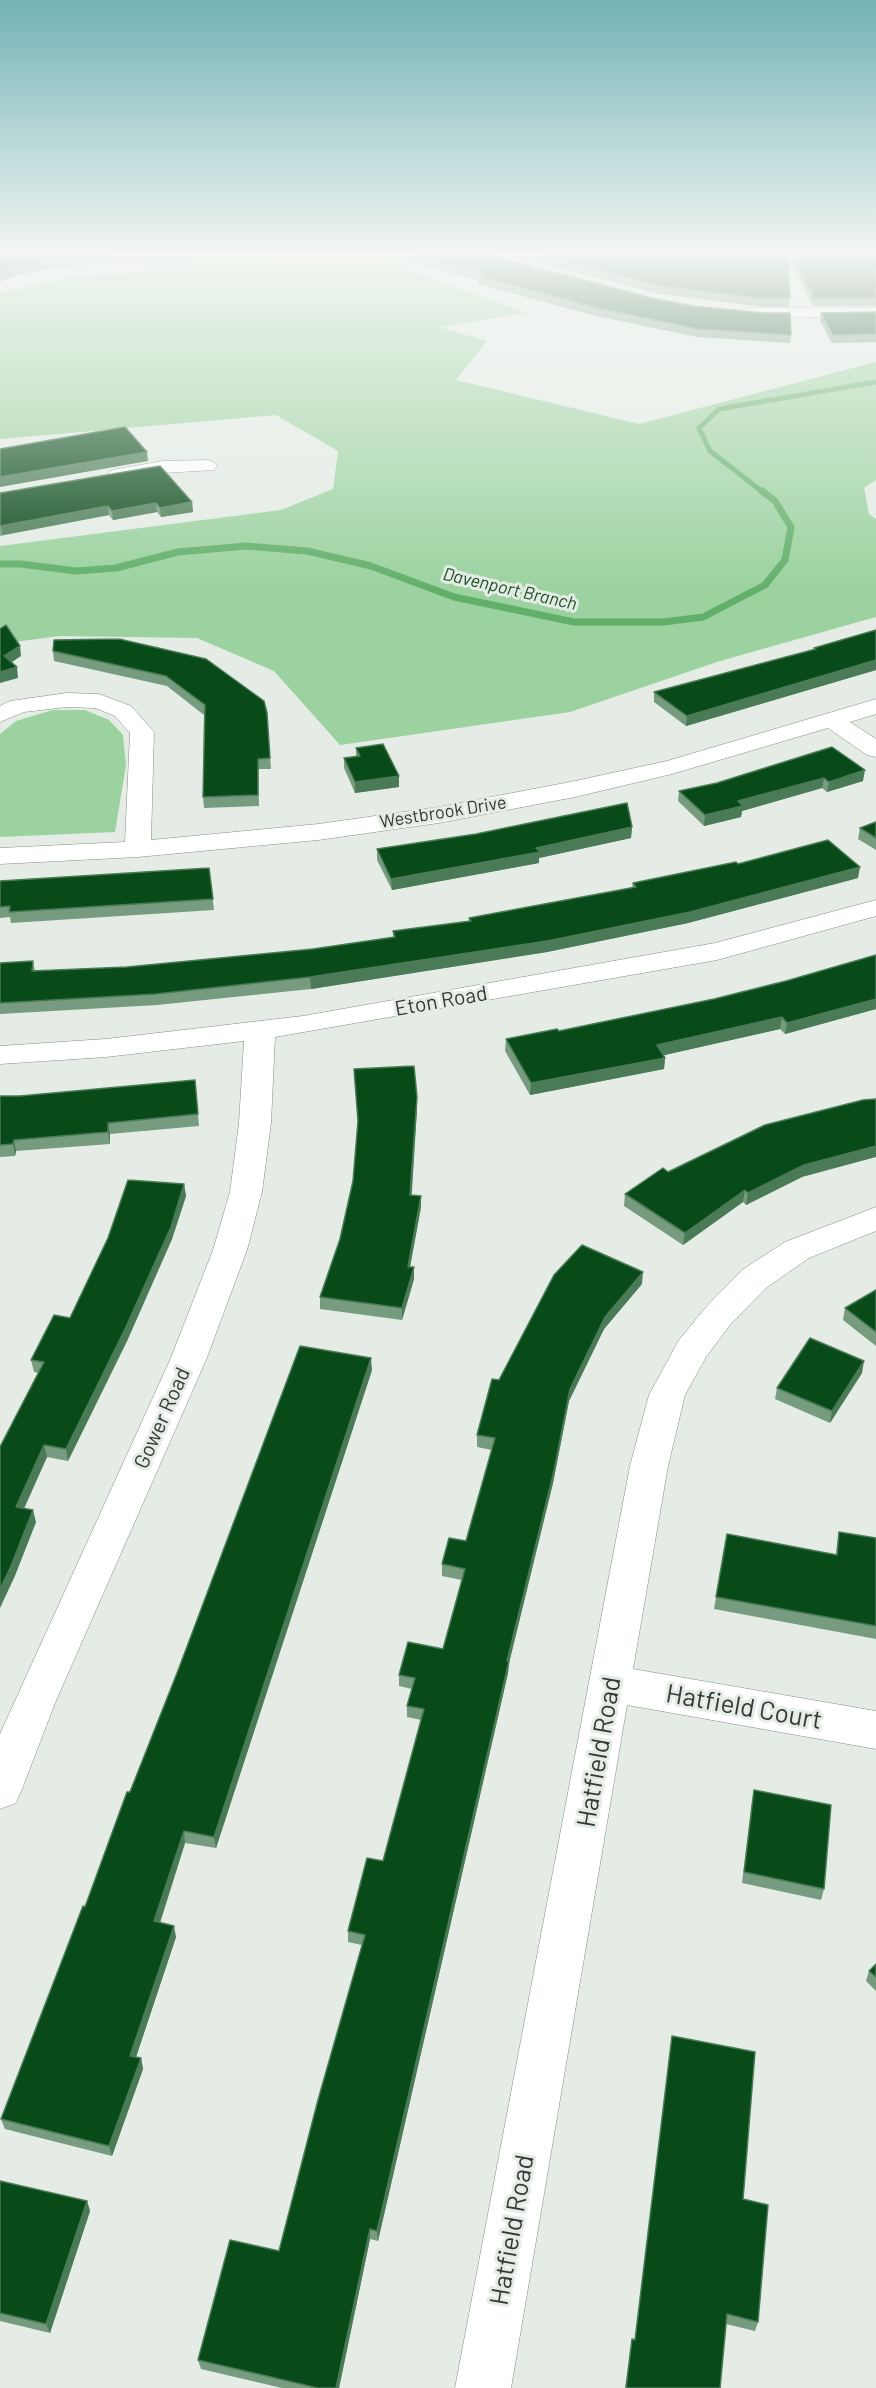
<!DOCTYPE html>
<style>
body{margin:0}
canvas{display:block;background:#e4ece5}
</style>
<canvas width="876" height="2388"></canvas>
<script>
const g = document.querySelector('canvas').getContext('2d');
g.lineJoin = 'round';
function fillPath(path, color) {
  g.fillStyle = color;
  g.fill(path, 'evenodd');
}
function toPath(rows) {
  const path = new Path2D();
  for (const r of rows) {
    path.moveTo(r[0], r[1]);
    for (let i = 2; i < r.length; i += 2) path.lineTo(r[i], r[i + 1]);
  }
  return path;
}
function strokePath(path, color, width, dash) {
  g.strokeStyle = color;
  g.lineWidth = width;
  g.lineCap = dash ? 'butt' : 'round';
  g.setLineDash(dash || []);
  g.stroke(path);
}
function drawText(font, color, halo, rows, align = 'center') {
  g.font = font + ' Barlow,sans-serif';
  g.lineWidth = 6;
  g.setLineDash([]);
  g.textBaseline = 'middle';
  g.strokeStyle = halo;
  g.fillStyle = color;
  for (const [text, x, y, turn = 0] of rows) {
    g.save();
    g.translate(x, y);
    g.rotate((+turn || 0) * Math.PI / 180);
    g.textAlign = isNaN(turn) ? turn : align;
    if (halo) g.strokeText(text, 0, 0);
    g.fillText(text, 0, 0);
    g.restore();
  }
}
fillPath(toPath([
 [381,261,527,313,439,327,487,341,456,380,639,424,876,362,876,480,864,488,869,514,876,519,876,617,720,661,570,712,340,745,274,671,197,638,59,636,0,644,0,546,281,510,333,489,338,451,276,415,0,439,0,293,64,279,241,262],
 [53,710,85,710,109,720,123,735,126,765,115,832,0,837,0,734,16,721]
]), '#9bd29f');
strokePath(toPath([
 [764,493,710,451,699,428,719,409,876,382]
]), '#62af6a', 5);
strokePath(toPath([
 [0,564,21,564,76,571,116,568,178,552,246,546,307,551,371,566,454,597,574,622,664,622,703,617,765,585,785,560,791,527,775,501,762,491]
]), '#62af6a', 7);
const street = toPath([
 [774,256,876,256,876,261,803,263,782,261,774,256],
 [747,308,876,308,876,318,741,316,739,313,747,308],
 [207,460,214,462,217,466,214,470,163,473,117,481,110,479,107,475,110,471,117,469,163,461,207,460],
 [67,693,99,694,131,706,154,732,151,840,318,824,439,807,575,781,667,761,876,699,876,714,850,722,876,739,876,757,867,755,828,728,672,774,575,797,439,823,318,840,138,857,0,864,0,848,125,842,130,733,115,716,95,708,67,707,24,712,0,722,0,706,10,701,67,693],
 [876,900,876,916,717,960,275,1037,271,1123,262,1192,247,1250,206,1360,55,1703,22,1789,16,1803,0,1809,0,1734,170,1360,213,1250,230,1192,239,1123,244,1041,106,1057,0,1064,0,1046,106,1039,303,1016,715,943,876,900],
 [876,1207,876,1231,809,1258,766,1288,730,1325,706,1357,685,1395,668,1466,633,1669,876,1711,876,1749,627,1705,511,2388,455,2388,630,1466,649,1395,679,1340,706,1307,742,1270,785,1242,876,1207]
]);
strokePath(street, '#868d86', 1);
fillPath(street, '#fff');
fillPath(toPath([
 [0,256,282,256,136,264,136,262,68,266,20,274],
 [388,256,493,256,791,335,790,343,697,337,596,316,478,284,478,280],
 [513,256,787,256,790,298,789,307,764,307,659,294],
 [792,256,876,256,876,306,813,306,791,264],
 [876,312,876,342,832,343,820,321,821,313],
 [0,493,192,502,193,512,161,517,157,512,113,520,109,515,0,536],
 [876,630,876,670,686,726,654,702,654,692,814,650,814,648],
 [119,639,267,713,271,769,258,769,259,806,204,808,203,797,204,715,167,686,54,661,53,651],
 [832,747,863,781,827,792,822,788,742,811,741,817,704,826,678,801,679,791,717,783],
 [356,748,399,787,355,793,344,768,344,758,356,756],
 [876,822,876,850,858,839,860,828],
 [632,827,631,838,539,858,539,863,392,890,377,860,377,849],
 [738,864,858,878,688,923,547,952,311,989,157,1005,0,1014,0,963,33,961,35,971,127,967,313,949,393,937,393,931,469,921,469,918,632,888,633,883],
 [209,868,214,910,11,923,10,917,0,918,0,881],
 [876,955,876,1009,785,1034,780,1029,664,1055,665,1058,664,1069,530,1095,505,1051,506,1039,559,1031,714,999,786,981],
 [354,1069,417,1109,411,1195,421,1196,421,1207,410,1267,414,1279,402,1320,320,1309,320,1297,340,1239,353,1181,358,1124],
 [195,1080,199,1126,110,1134,110,1144,16,1151,15,1156,0,1157,0,1096,20,1096],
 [668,1172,802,1177,746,1205,743,1202,683,1245,624,1206,625,1194],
 [184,1184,186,1196,172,1239,127,1341,68,1461,47,1457,24,1509,36,1522,14,1578,39,1373,34,1372,31,1360,70,1318],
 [642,1284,604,1329,569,1401,553,1483,509,1663,508,1673,378,2241,370,2239,339,2388,282,2388,201,2369,198,2360,279,2251,362,1945,348,1942,348,1931,383,1861,421,1720,407,1717,407,1706,412,1689,399,1686,399,1675,443,1649,462,1580,442,1576,442,1564,466,1541,492,1450,477,1447,477,1435,499,1380],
 [876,1290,876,1346,843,1320,845,1308],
 [372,1370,216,1848,185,1843,160,1923,176,1937,136,2057,141,2058,143,2069,112,2156,5,2129,1,2119,130,1792],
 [862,1373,830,1423,775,1399,777,1388],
 [839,1532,876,1538,876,1639,714,1609,727,1534,836,1555,837,1544],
 [754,1790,824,1889,821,1900,742,1883,752,1802],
 [876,1964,876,1991,866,1981,869,1971],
 [672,2036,743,2199,758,2322,755,2331,726,2324,720,2388,625,2388,632,2339,635,2339],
 [0,2181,87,2201,90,2211,50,2333,0,2321]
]), '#769b7e');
fillPath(toPath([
 [67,258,68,266,20,274,0,282,0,274,19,266],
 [147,452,148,461,0,487,0,477],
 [192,502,193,512,161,517,160,508],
 [156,503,157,512,113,520,112,511],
 [108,506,109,515,2,535,1,526],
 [20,646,21,656,6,666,4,656],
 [876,660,876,670,686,726,687,716],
 [17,667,18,678,0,683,0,672],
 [865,770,863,781,827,792,829,782],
 [399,776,399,787,355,793,355,782],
 [824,778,822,788,742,811,741,817,704,826,705,815,738,801],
 [632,827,631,838,539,858,539,863,392,890,391,879],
 [860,867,858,878,688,923,547,952,311,989,310,977],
 [876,999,876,1009,785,1034,787,1023],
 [782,1017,780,1029,656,1057,657,1045],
 [665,1058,664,1069,530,1095,531,1083],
 [417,1097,417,1109,411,1207,410,1195],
 [108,1123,110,1134,110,1144,108,1132],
 [14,1140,16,1151,15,1156,13,1144],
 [876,1146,876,1157,802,1177,746,1205,748,1193,804,1165],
 [184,1184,186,1196,172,1239,127,1341,68,1461,66,1449],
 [745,1190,743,1202,683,1245,685,1233],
 [421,1196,421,1207,408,1278,408,1267],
 [414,1267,414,1279,402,1320,402,1308],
 [643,1272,642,1284,604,1329,569,1401,553,1483,509,1663,508,1673,378,2241,377,2231,507,1661,570,1389,605,1317],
 [371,1358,372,1370,216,1848,214,1837],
 [864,1361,862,1373,830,1423,832,1411],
 [44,1445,47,1457,19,1519,16,1507],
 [33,1510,36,1522,14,1578,0,1608,0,1589],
 [184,1831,185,1843,157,1932,154,1921],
 [174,1926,176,1937,133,2066,130,2056],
 [141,2058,143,2069,112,2156,109,2146],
 [87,2201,90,2211,50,2333,46,2324],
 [370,2229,370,2239,339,2388,336,2388]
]), '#4a7b56');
const building = toPath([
 [0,256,107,256,67,258,19,266,0,274,0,256],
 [417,256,493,256,652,298,693,306,765,313,790,313,791,335,698,329,597,308,478,276,484,274,417,256],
 [543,256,788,256,790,298,765,299,660,286,543,256],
 [792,256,876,256,876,298,814,298,792,256],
 [876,312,876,334,833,335,821,313,876,312],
 [125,427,147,452,0,477,0,449,125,427],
 [160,466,192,502,160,508,156,503,112,511,108,506,0,526,0,493,160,466],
 [6,625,20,646,4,656,17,667,0,672,0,629,6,625],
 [876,630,876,660,687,716,654,692,816,649,814,648,876,630],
 [119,639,206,659,264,701,267,713,270,758,258,759,258,795,203,797,205,705,166,676,53,651,54,640,119,639],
 [383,744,399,776,355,782,344,758,360,756,356,748,383,744],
 [832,747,865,770,829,782,824,778,738,801,743,806,705,815,679,791,717,783,832,747],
 [627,803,632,827,536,848,540,852,391,879,377,849,476,834,627,803],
 [876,822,876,838,860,828,876,822],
 [828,840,860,867,690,912,547,941,310,977,156,994,0,1003,0,963,33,961,32,971,127,967,313,949,395,937,393,931,471,921,469,918,636,887,633,883,736,862,738,864,828,840],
 [209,868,213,899,9,912,10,906,0,907,0,881,209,868],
 [876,955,876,999,787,1023,782,1017,657,1045,665,1058,531,1083,506,1039,557,1029,559,1031,714,999,786,981,876,955],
 [414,1066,417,1097,410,1195,421,1196,408,1267,414,1267,402,1308,320,1297,340,1239,353,1181,358,1121,354,1069,414,1066],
 [195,1080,198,1114,108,1123,108,1132,14,1140,13,1144,0,1145,0,1096,20,1096,195,1080],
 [876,1099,876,1146,804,1165,748,1193,745,1190,685,1233,625,1194,663,1168,668,1172,765,1125,863,1100,876,1099],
 [128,1180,184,1184,171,1227,125,1329,66,1449,44,1445,16,1507,33,1510,11,1566,0,1589,0,1447,44,1362,31,1360,54,1315,70,1318,108,1238,128,1180],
 [582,1245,643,1272,605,1317,570,1389,554,1471,507,1661,509,1661,377,2231,370,2229,336,2388,318,2388,198,2360,230,2240,279,2251,318,2100,365,1935,348,1931,367,1858,383,1861,424,1709,407,1706,415,1678,399,1675,408,1642,443,1649,465,1569,442,1564,449,1538,466,1541,495,1438,477,1435,492,1379,499,1380,554,1275,582,1245],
 [876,1290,876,1332,845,1308,876,1290],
 [810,1338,864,1361,832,1411,777,1388,810,1338],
 [300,1346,371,1358,214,1837,184,1831,154,1921,174,1926,130,2056,141,2058,109,2146,1,2119,83,1906,85,1907,127,1792,130,1792,179,1668,300,1346],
 [839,1532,876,1538,876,1626,716,1597,727,1534,837,1555,839,1532],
 [754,1790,831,1805,824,1889,744,1872,754,1790],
 [876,1964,876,1977,869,1971,876,1964],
 [672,2036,755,2052,743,2199,768,2205,758,2322,727,2314,720,2388,626,2388,632,2339,635,2340,672,2036],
 [0,2181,87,2201,46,2324,0,2313,0,2181]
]);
fillPath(building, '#084a18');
strokePath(building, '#4a7b56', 1.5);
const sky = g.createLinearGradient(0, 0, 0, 590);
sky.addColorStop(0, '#72b2b6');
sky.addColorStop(0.43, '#f3f6f3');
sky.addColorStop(1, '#f3f6f300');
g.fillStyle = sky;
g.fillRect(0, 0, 876, 590);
drawText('italic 18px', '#1b5224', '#e4ece5', [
 ["Davenport Branch",510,589,13]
]);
drawText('18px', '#363936', '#e4ece5', [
 ["Westbrook Drive",443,812,-9]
]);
drawText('21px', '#363936', '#e4ece5', [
 ["Eton Road",441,1001,-10],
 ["Gower Road",162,1418,-66]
]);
drawText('26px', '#363936', '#e4ece5', [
 ["Hatfield Court",744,1707,10],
 ["Hatfield Road",599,1752,-80],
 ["Hatfield Road",512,2230,-80]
]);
</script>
